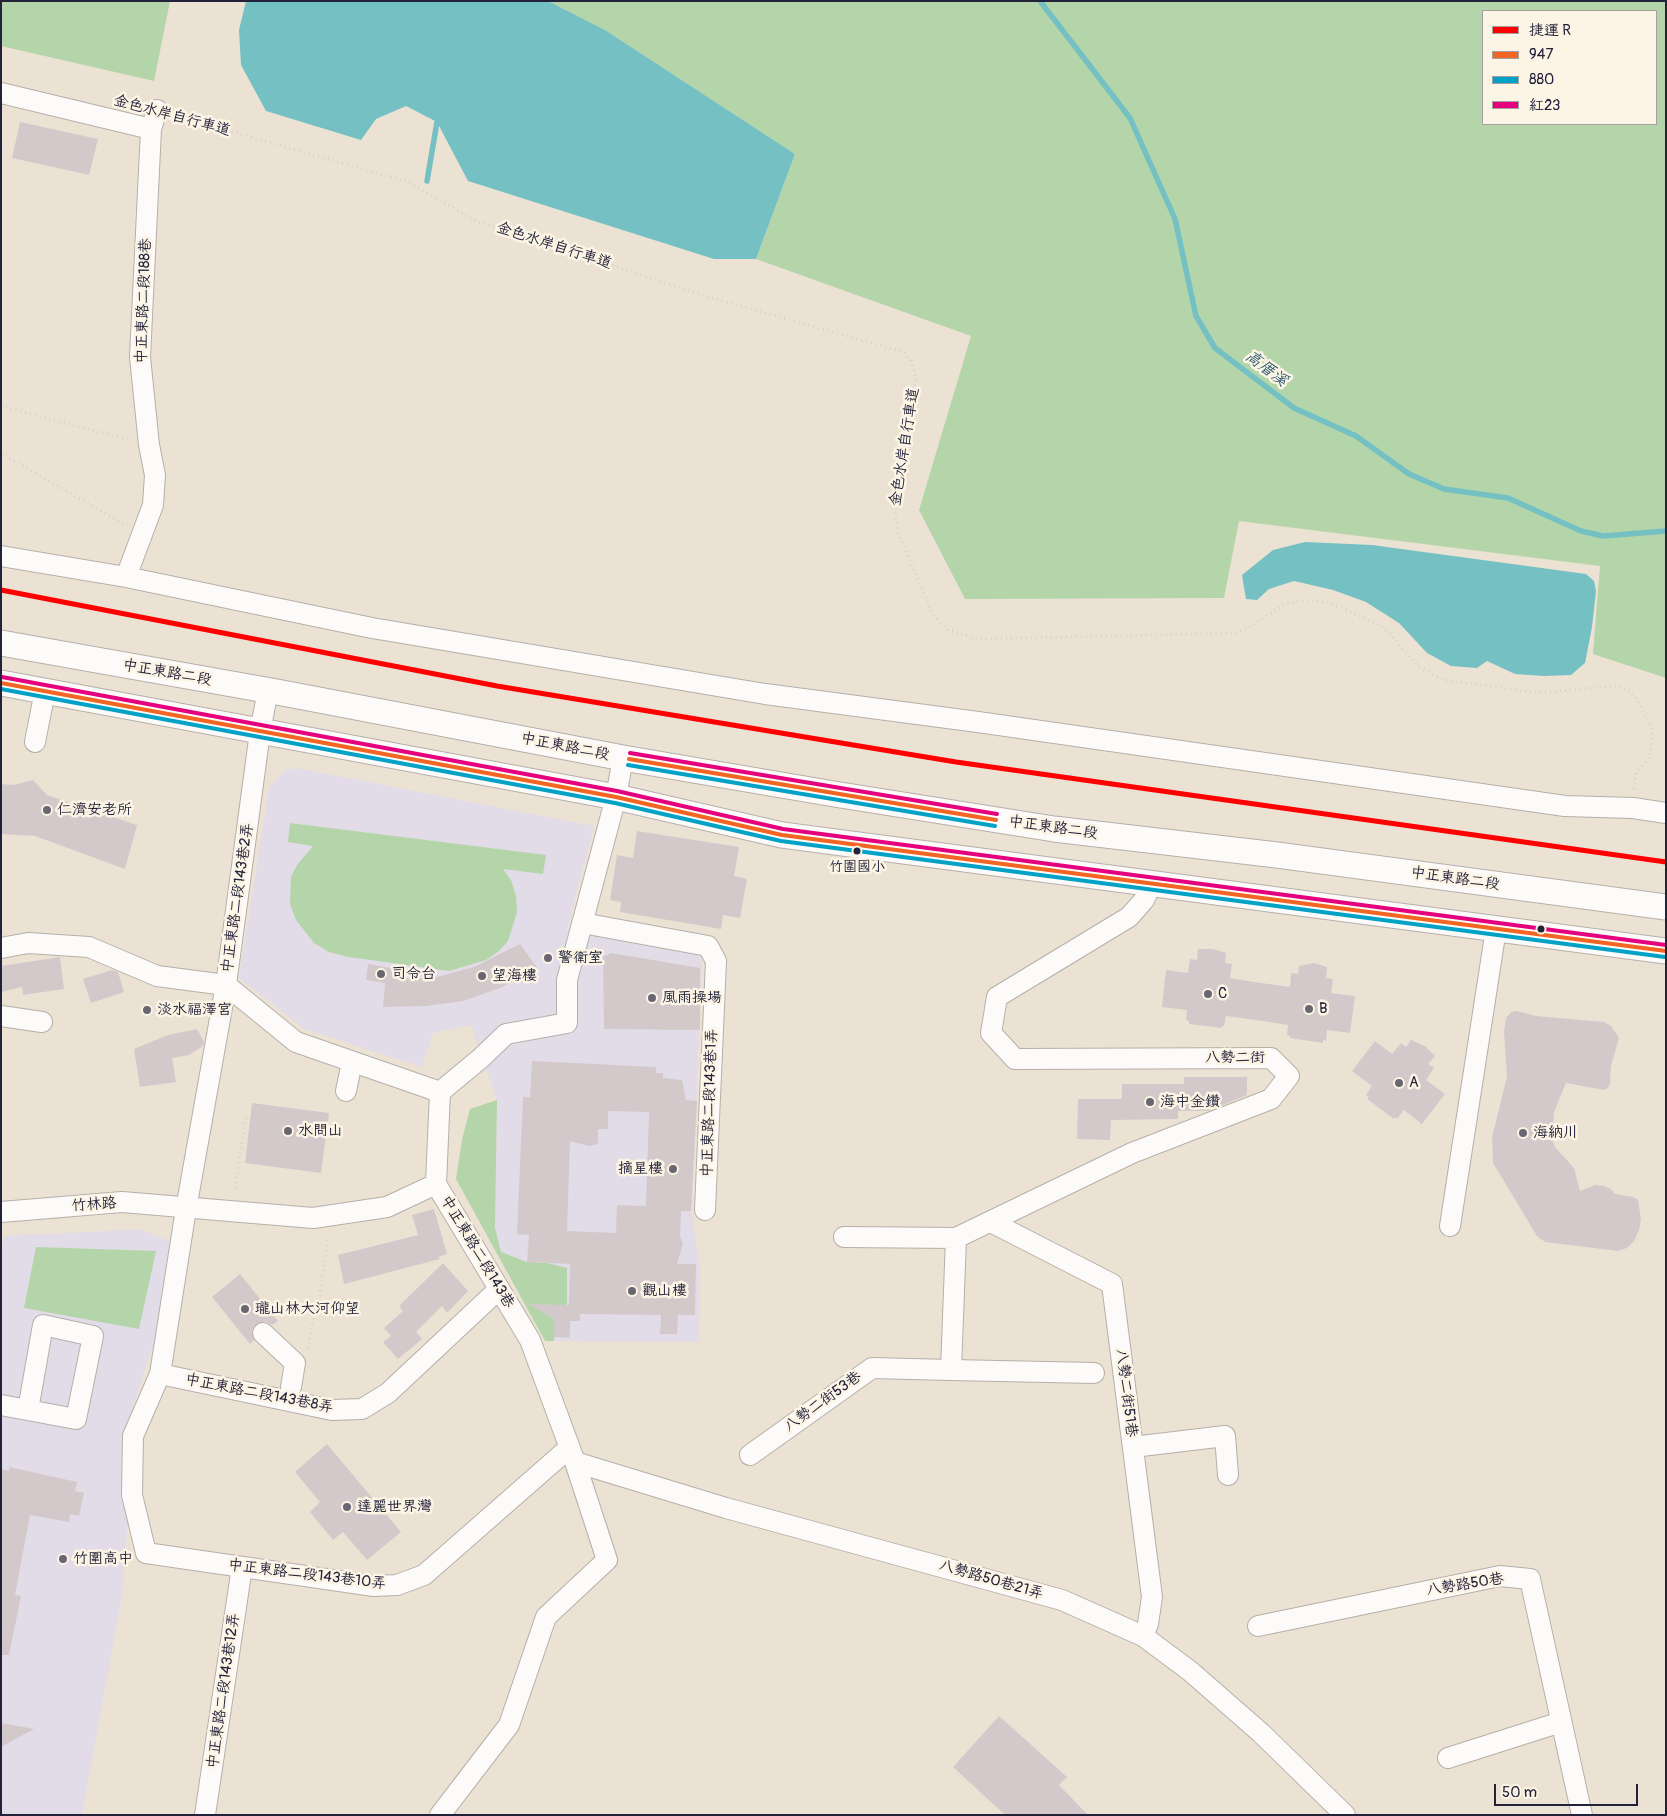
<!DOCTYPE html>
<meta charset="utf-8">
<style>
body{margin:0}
#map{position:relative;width:1667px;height:1816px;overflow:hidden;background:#ece2d4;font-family:Pangolin,"LXGW WenKai TC",sans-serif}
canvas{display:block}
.frame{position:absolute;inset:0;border:2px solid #22223b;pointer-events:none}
.legend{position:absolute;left:1482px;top:10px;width:175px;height:115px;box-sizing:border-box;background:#fcf5e5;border:1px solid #a5a1a1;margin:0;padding:6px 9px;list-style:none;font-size:15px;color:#22223b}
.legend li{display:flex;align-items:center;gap:10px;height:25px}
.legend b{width:25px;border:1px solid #a5a1a1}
.scale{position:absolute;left:1494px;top:1784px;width:144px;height:22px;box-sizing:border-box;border:2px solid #22223b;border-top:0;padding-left:6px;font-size:15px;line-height:18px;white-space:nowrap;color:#22223b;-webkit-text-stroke:4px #fcf5e5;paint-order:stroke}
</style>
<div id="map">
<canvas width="1667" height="1816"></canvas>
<div class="frame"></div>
<ul class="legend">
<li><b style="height:6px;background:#f00"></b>捷運 R</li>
<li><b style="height:6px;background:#f26522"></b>947</li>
<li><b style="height:6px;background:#02a2c7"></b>880</li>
<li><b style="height:6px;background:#e5007d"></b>紅23</li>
</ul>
<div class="scale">50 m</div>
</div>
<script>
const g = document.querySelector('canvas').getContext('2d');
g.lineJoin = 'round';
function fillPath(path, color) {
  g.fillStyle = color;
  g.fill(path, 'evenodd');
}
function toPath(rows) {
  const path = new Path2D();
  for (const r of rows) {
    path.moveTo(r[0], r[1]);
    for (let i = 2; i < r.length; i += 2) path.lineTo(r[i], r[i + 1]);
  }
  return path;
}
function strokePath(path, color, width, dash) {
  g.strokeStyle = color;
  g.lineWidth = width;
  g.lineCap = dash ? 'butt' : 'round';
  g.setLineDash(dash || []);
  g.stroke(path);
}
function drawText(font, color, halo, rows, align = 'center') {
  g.font = font + ' Pangolin,"LXGW WenKai TC",sans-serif';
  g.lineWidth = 5;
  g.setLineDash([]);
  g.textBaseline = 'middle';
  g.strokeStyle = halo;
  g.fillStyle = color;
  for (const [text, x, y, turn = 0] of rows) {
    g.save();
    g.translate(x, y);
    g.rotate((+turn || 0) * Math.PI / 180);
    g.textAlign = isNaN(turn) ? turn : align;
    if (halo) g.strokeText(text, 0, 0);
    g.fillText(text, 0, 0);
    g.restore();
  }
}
fillPath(toPath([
 [296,768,594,826,567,930,578,934,702,955,692,1213,700,1269,699,1342,554,1341,553,1265,527,1262,501,1253,495,1228,497,1100,471,1025,433,1033,422,1067,304,1029,239,978,269,788,284,771],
 [141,1229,169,1241,158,1330,122,1441,122,1476,128,1522,122,1596,82,1815,1,1815,1,1251,5,1236]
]), '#e2dce8');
fillPath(toPath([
 [1,1,170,1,154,81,1,46],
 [548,1,1666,1,1666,678,1593,654,1600,566,1239,521,1224,598,965,599,919,510,971,336,756,259,795,154,605,30],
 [1483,11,1656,11,1656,124,1483,124],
 [290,823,546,855,543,874,503,869,511,880,516,896,517,912,508,941,499,951,486,960,449,971,349,957,329,952,314,943,296,920,290,904,291,877,297,865,313,846,288,842],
 [497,1100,495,1228,501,1252,527,1262,547,1263,567,1268,567,1305,552,1305,554,1318,554,1341,545,1341,456,1179,462,1140,470,1109],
 [36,1247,156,1251,139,1329,24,1308]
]), '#b3d5a9');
fillPath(toPath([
 [246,1,548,1,605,30,795,154,756,259,714,259,468,181,437,122,406,106,376,119,361,140,266,111,241,65,239,30],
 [1305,542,1372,545,1586,574,1594,581,1596,591,1592,627,1585,663,1571,675,1544,676,1515,674,1487,661,1477,668,1451,666,1427,653,1399,623,1366,602,1333,590,1294,581,1269,589,1257,600,1246,599,1242,575,1273,550]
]), '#74c0c3');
strokePath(toPath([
 [1040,1,1130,118,1175,219,1196,316,1215,348,1294,408,1356,436,1409,474,1444,489,1508,498,1581,531,1603,536,1666,531],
 [427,181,437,122]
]), '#74c0c3', 5.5);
fillPath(toPath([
 [20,122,98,139,89,175,12,158],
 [33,780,47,795,137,825,125,869,35,836,1,834,1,784,13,785],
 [637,831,739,847,734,876,747,879,740,918,723,915,721,929,620,912,621,902,610,900,617,855,633,858],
 [520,944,538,969,500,988,463,1001,426,1006,383,1007,385,983,366,980,368,964,397,969,396,978,433,978,474,967],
 [1198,949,1213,949,1226,953,1225,963,1232,964,1230,978,1254,982,1290,987,1291,973,1298,974,1299,966,1314,963,1327,967,1326,978,1333,979,1331,993,1355,996,1350,1033,1327,1030,1326,1041,1323,1040,1323,1043,1290,1038,1290,1036,1287,1035,1288,1025,1263,1021,1226,1016,1224,1026,1222,1026,1222,1028,1189,1024,1189,1021,1186,1020,1187,1010,1162,1007,1166,970,1188,973,1190,959,1197,960],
 [611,953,700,968,700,1030,604,1029,603,957],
 [60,957,64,989,23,995,22,987,1,992,1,966],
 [112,970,118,972,124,992,91,1003,83,979],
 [1517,1011,1536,1016,1604,1022,1611,1026,1619,1038,1611,1066,1610,1083,1608,1088,1604,1090,1566,1083,1554,1112,1552,1139,1555,1147,1574,1168,1580,1191,1595,1185,1604,1186,1611,1189,1615,1194,1633,1197,1638,1200,1641,1219,1639,1230,1634,1241,1627,1248,1618,1251,1545,1242,1537,1236,1493,1163,1492,1138,1507,1076,1504,1031,1506,1018,1511,1012],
 [197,1029,204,1042,203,1046,189,1055,172,1058,176,1082,140,1087,134,1049,168,1035],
 [1411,1040,1425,1046,1435,1056,1428,1064,1434,1068,1426,1080,1445,1094,1422,1124,1404,1110,1397,1119,1395,1117,1394,1119,1367,1099,1369,1097,1366,1095,1372,1086,1352,1071,1375,1041,1392,1054,1401,1043,1406,1047],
 [532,1061,656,1067,656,1073,663,1073,663,1078,682,1080,686,1100,697,1101,691,1211,681,1211,680,1236,683,1244,677,1264,696,1264,695,1315,678,1315,677,1334,660,1334,661,1315,580,1314,580,1321,570,1321,570,1338,554,1337,554,1319,528,1304,569,1305,570,1264,527,1262,529,1235,517,1234,523,1097,530,1097],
 [608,1111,649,1112,646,1206,617,1205,616,1233,567,1231,570,1141,589,1146,598,1144,598,1129,608,1129],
 [1184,1077,1247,1077,1247,1095,1208,1111,1178,1111,1178,1119,1111,1120,1110,1140,1077,1139,1078,1099,1122,1099,1122,1084,1184,1084],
 [252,1103,329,1113,321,1173,245,1163],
 [434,1209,447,1254,438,1257,440,1259,344,1284,338,1255,418,1235,412,1215],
 [443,1263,468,1291,447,1313,442,1306,416,1332,422,1339,398,1359,383,1342,391,1336,384,1328,403,1311,399,1306],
 [240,1274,278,1321,272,1325,265,1321,255,1325,251,1331,254,1340,250,1344,212,1297],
 [327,1444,401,1532,367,1560,343,1532,333,1540,310,1512,320,1502,295,1472],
 [9,1467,77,1482,75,1491,84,1493,79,1516,70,1514,69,1522,30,1515,15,1595,21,1596,9,1655,1,1655,1,1469,9,1471],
 [999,1716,1067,1777,1059,1785,1088,1815,1005,1815,953,1767],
 [1,1723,34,1729,1,1747]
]), '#d4c9ca');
const minor = toPath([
 [1,93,151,129],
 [1,556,126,577,372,628,765,694,978,722,1565,806,1633,808,1666,813],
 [126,577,153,505,155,475,149,445,140,357,151,129,157,110],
 [268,690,260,732,226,985,296,1042,440,1092],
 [35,742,45,691],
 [582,923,708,946,716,961,705,1210],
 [1,948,28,943,89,947,157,976,226,985,186,1209,160,1374],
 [1,1016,42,1022],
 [346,1091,352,1062],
 [1,1212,122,1202,313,1218,387,1207,436,1184],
 [991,1222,1112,1284,1152,1597,1148,1624,1143,1636],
 [1450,1226,1496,929],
 [844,1237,956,1238,1132,1153,1271,1099,1289,1076,1271,1058,1015,1059,991,1033,997,997,1129,917,1144,900,1152,883],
 [499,1289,388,1393,362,1409,332,1410,160,1374,133,1436,132,1495,146,1553,374,1586,397,1585,424,1575,569,1448],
 [263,1333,295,1363,291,1387],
 [951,1370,1094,1373],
 [1,1405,76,1419,93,1336,43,1325,28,1410],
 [1133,1447,1225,1436,1228,1475],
 [750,1455,872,1368,951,1370,956,1238],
 [575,1462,726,1508,1062,1600,1143,1636,1190,1671,1261,1733,1345,1815],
 [1258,1626,1500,1576,1530,1579,1582,1815],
 [1448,1758,1561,1722],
 [205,1815,242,1567],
 [440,1815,509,1725,546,1617,607,1560,575,1462,530,1340,436,1184,440,1092,481,1058,506,1034,567,1023,567,980,616,797,623,758]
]);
const major = toPath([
 [1,643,277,692,623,758,834,794,1054,829,1277,855,1666,907],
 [1,683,616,797,782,835,1666,951]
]);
strokePath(minor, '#b6afa9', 22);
strokePath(major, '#b6afa9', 27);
strokePath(toPath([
 [174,115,408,182,476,221,712,298,904,352,912,363,916,379,895,513,897,530,933,615,948,630,977,639,1235,633,1248,628,1285,604,1306,600,1330,603,1380,625,1391,635,1419,667,1444,680,1538,693,1613,686,1628,689,1637,699,1652,729,1650,758,1636,774,1634,790],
 [1,406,129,440],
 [1,453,127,526],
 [235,1188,246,1116],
 [308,1349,315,1308,319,1303,328,1236]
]), '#d4d1cf', 3, [1, 4]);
strokePath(minor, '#fcfbf9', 20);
strokePath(major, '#fcfbf9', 25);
strokePath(toPath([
 [1,683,616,797,782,835,1666,951],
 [629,759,996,820]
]), '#f26522', 4);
strokePath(toPath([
 [1,689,615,803,781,841,1665,957],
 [628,765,995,826]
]), '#02a2c7', 4);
strokePath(toPath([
 [2,677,617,791,783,829,1666,945],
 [630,753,997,814]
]), '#e5007d', 4);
strokePath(toPath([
 [1,590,497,686,956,762,1666,862]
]), '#f00', 5);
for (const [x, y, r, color] of [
 [47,810,5,"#696571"],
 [857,851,4.5,"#22223b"],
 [1541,929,4.5,"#22223b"],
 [548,958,5,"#696571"],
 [381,974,5,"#696571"],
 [482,976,5,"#696571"],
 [1208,994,5,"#696571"],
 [652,998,5,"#696571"],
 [1309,1009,5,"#696571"],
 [147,1010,5,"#696571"],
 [1399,1083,5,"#696571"],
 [1150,1102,5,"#696571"],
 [288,1131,5,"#696571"],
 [1523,1133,5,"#696571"],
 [673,1169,5,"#696571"],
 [632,1291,5,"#696571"],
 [245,1309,5,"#696571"],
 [347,1507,5,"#696571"],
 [63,1559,5,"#696571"]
]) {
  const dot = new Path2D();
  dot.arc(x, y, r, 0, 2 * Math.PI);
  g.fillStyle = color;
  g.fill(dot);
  strokePath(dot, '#fcf5e5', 2);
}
drawText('14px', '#22223b', '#fcf5e5', [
 ["竹圍國小",857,867]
]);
drawText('15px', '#22223b', '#fcf5e5', [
 ["金色水岸自行車道",172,116,15],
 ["金色水岸自行車道",554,246,18],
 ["中正東路二段188巷",144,301,-88],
 ["金色水岸自行車道",905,447,-81],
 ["中正東路二段",167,673,10],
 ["中正東路二段",565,747,11],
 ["中正東路二段",1053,828,8],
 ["中正東路二段",1455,879,8],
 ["中正東路二段143巷2弄",238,898,-82],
 ["八勢二街",1235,1058],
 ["中正東路二段143巷1弄",710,1103,-88],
 ["竹林路",94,1205,-4],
 ["中正東路二段143巷",477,1252,59],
 ["八勢二街51巷",1126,1393,83],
 ["中正東路二段143巷8弄",259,1394,11],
 ["八勢二街53巷",823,1402,-36],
 ["中正東路二段143巷10弄",307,1575,7],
 ["八勢路50巷21弄",991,1580,16],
 ["八勢路50巷",1465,1585,-9],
 ["中正東路二段143巷12弄",224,1691,-82]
]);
drawText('15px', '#22223b', '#fcf5e5', [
 ["仁濟安老所",57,810],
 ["警衛室",558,958],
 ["司令台",391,974],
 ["望海樓",492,976],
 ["C",1218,994],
 ["風雨操場",662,998],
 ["B",1319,1009],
 ["淡水福澤宮",157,1010],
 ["A",1409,1083],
 ["海中金鑽",1160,1102],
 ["水問山",298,1131],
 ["海納川",1533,1133],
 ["摘星樓",663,1169,"right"],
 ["觀山樓",642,1291],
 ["瓏山林大河仰望",255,1309],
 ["達麗世界灣",357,1507],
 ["竹圍高中",73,1559]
], 'left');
drawText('italic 16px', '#2e5b6f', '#fcf5e5', [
 ["高厝溪",1266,369,37]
]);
</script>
